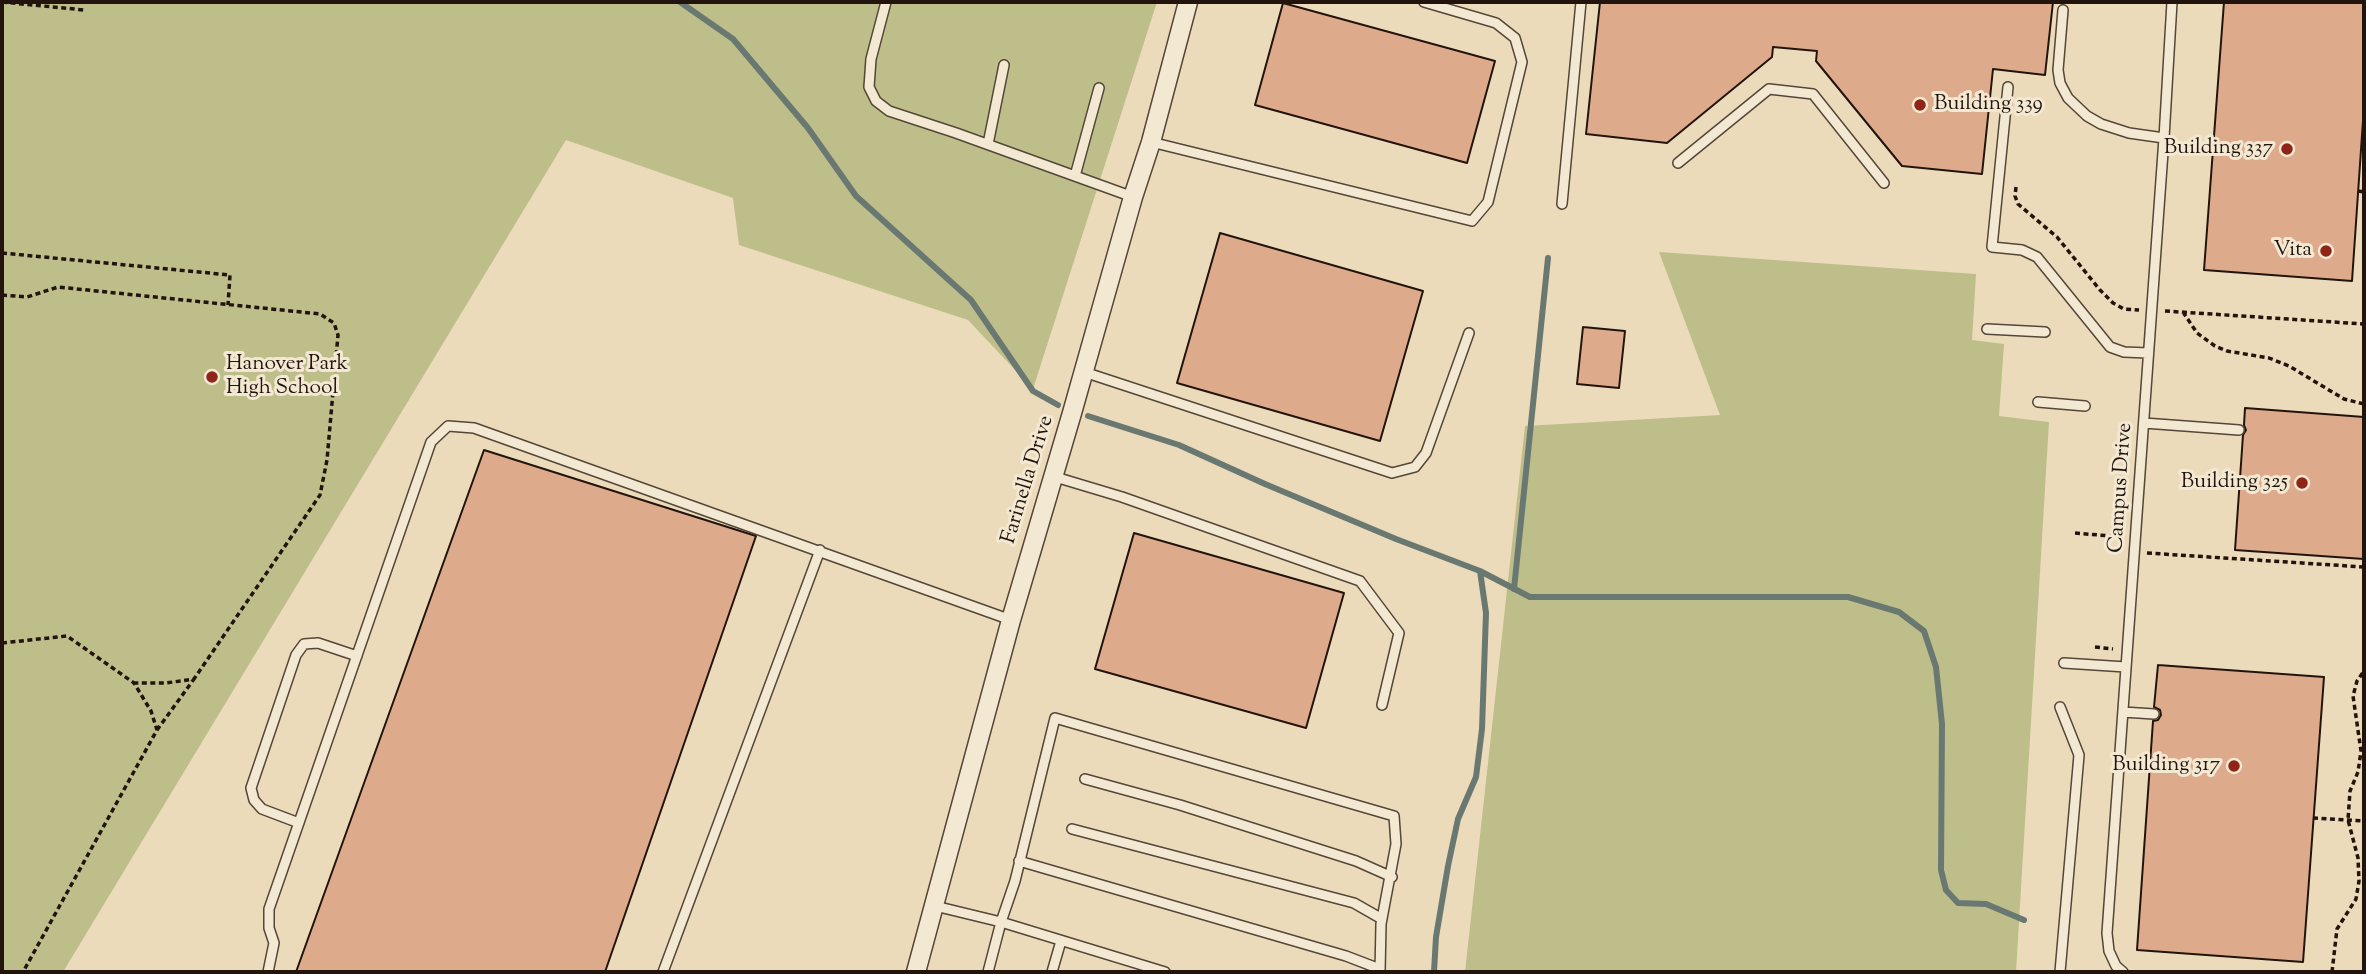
<!DOCTYPE html>
<style>
body{margin:0}
#map{position:relative;width:2366px;height:974px;overflow:hidden;background:#ecdbba;font-family:"Sorts Mill Goudy",serif}
canvas{display:block}
.frame{position:absolute;inset:0;border:4px solid #22140d;pointer-events:none}
</style>
<div id="map">
<canvas width="2366" height="974"></canvas>
<div class="frame"></div>
</div>
<script>
const g = document.querySelector('canvas').getContext('2d');
g.lineJoin = 'round';
function fillPath(path, color) {
  g.fillStyle = color;
  g.fill(path, 'evenodd');
}
function toPath(rows) {
  const path = new Path2D();
  for (const r of rows) {
    path.moveTo(r[0], r[1]);
    for (let i = 2; i < r.length; i += 2) path.lineTo(r[i], r[i + 1]);
  }
  return path;
}
function strokePath(path, color, width, dash) {
  g.strokeStyle = color;
  g.lineWidth = width;
  g.lineCap = dash ? 'butt' : 'round';
  g.setLineDash(dash || []);
  g.stroke(path);
}
function drawText(font, color, halo, rows, align = 'center') {
  g.font = font + ' "Sorts Mill Goudy",serif';
  g.lineWidth = 6;
  g.setLineDash([]);
  g.textBaseline = 'middle';
  g.strokeStyle = halo;
  g.fillStyle = color;
  for (const [text, x, y, turn = 0] of rows) {
    g.save();
    g.translate(x, y);
    g.rotate((+turn || 0) * Math.PI / 180);
    g.textAlign = isNaN(turn) ? turn : align;
    if (halo) g.strokeText(text, 0, 0);
    g.fillText(text, 0, 0);
    g.restore();
  }
}
fillPath(toPath([
 [2,2,1157,2,1033,389,968,320,739,245,733,198,566,140,63,972,2,972],
 [1659,252,1976,274,1972,340,2004,344,1999,416,2049,422,2016,972,1465,972,1525,426,1720,415]
]), '#bebe8b');
strokePath(toPath([
 [680,2,733,39,808,128,856,196,971,300,1033,391,1058,405],
 [1088,416,1179,445,1265,484,1396,539,1480,571,1530,597,1848,597,1899,612,1924,631,1936,667,1942,724,1941,870,1946,890,1958,903,1986,904,2024,920],
 [1514,589,1548,258],
 [1434,972,1436,937,1448,866,1458,819,1476,777,1482,729,1486,613,1480,571]
]), '#6a7872', 6);
const building = toPath([
 [1600,2,2053,2,2045,75,1993,69,1982,174,1902,166,1816,61,1817,51,1773,47,1772,57,1667,143,1586,134,1600,2],
 [2224,2,2364,2,2364,106,2352,281,2204,270,2224,2],
 [1283,3,1495,61,1467,163,1255,105,1283,3],
 [1220,233,1423,291,1380,441,1177,383,1220,233],
 [1583,327,1625,331,1619,388,1577,384,1583,327],
 [2245,408,2364,417,2364,559,2235,550,2243,435,2246,430,2244,425,2245,408],
 [484,450,756,536,605,972,296,972,484,450],
 [1134,533,1344,593,1306,728,1095,669,1134,533],
 [2158,665,2324,677,2303,962,2137,950,2153,721,2158,720,2161,715,2160,710,2154,707,2158,665]
]);
fillPath(building, '#ddab8c');
strokePath(building, '#22140d', 2);
const lane = toPath([
 [886,2,871,59,869,87,876,101,889,111,956,133,1133,197],
 [2063,10,2058,70,2060,83,2068,98,2087,116,2101,124,2129,133,2164,138],
 [2008,87,1992,247,2022,250,2037,257,2110,347,2124,352,2148,353],
 [1151,142,1472,221,1488,202,1522,62,1515,38,1496,23,1424,2],
 [988,144,1004,65],
 [1678,163,1769,89,1813,94,1884,183],
 [1075,176,1099,88],
 [1562,204,1581,2],
 [1987,329,2045,332],
 [1084,372,1392,473,1415,467,1426,453,1469,333],
 [2038,402,2085,406],
 [2144,423,2239,430],
 [1052,476,1122,497,1360,581,1399,633,1382,705],
 [2064,663,2126,667],
 [2123,712,2154,714],
 [1085,779,1180,805,1356,861,1392,877],
 [299,823,262,809,254,800,251,788,296,655,304,644,318,643,357,656],
 [1072,829,1354,903,1382,919],
 [1019,861,1346,956,1380,969],
 [935,906,1001,922,1015,881,1055,718,1394,816,1396,844,1381,924,1380,972],
 [268,972,274,943,269,928,269,909,431,442,448,426,474,428,1011,620],
 [663,972,820,550],
 [988,972,1001,922,1165,972],
 [1052,972,1061,941],
 [2060,972,2079,755,2060,707],
 [2123,972,2116,966,2109,951,2107,933,2164,138,2172,2]
]);
const street = toPath([
 [916,972,1011,620,1072,413,1133,197,1151,142,1188,2]
]);
strokePath(lane, '#544638', 12);
strokePath(street, '#544638', 21);
strokePath(toPath([
 [2,2,84,10],
 [2016,187,2015,196,2018,204,2057,237,2100,290,2113,303,2124,309,2139,310],
 [2358,191,2364,192],
 [2,253,230,275,228,305],
 [2,295,27,297,58,287,320,314,334,323,338,335,327,460,320,495,194,679,166,683,134,683],
 [2165,311,2364,324],
 [2183,312,2197,333,2215,346,2227,351,2269,358,2289,366,2344,399,2364,404],
 [2075,533,2122,537],
 [2147,553,2364,567],
 [2,643,67,636,134,683,151,711,157,730,23,972],
 [2095,647,2113,649],
 [157,730,194,679],
 [2313,818,2364,821],
 [2332,972,2337,929,2356,899,2359,881,2358,858,2348,820,2350,791,2358,772,2361,751,2353,696,2357,681,2364,671]
]), '#22140d', 3.5, [5, 3.5]);
strokePath(lane, '#f3e8d2', 9);
strokePath(street, '#f3e8d2', 18);
for (const [x, y, r, color] of [
 [1920,105,7,"#8f2418"],
 [2287,149,7,"#8f2418"],
 [2326,251,7,"#8f2418"],
 [212,377,7,"#8f2418"],
 [2302,483,7,"#8f2418"],
 [2234,766,7,"#8f2418"]
]) {
  const dot = new Path2D();
  dot.arc(x, y, r, 0, 2 * Math.PI);
  g.fillStyle = color;
  g.fill(dot);
  strokePath(dot, '#f3e8d2', 2.5);
}
drawText('21px', '#22140d', '#f3e8d2', [
 ["Building 339",1934,105,"left"],
 ["Building 337",2273,149],
 ["Vita",2312,251],
 ["Hanover Park",226,365,"left"],
 ["High School",226,389,"left"],
 ["Building 325",2288,483],
 ["Building 317",2220,766]
], 'right');
drawText('21px', '#22140d', '#f3e8d2', [
 ["Farinella Drive",1029,480,-73],
 ["Campus Drive",2122,488,-86]
]);
</script>
